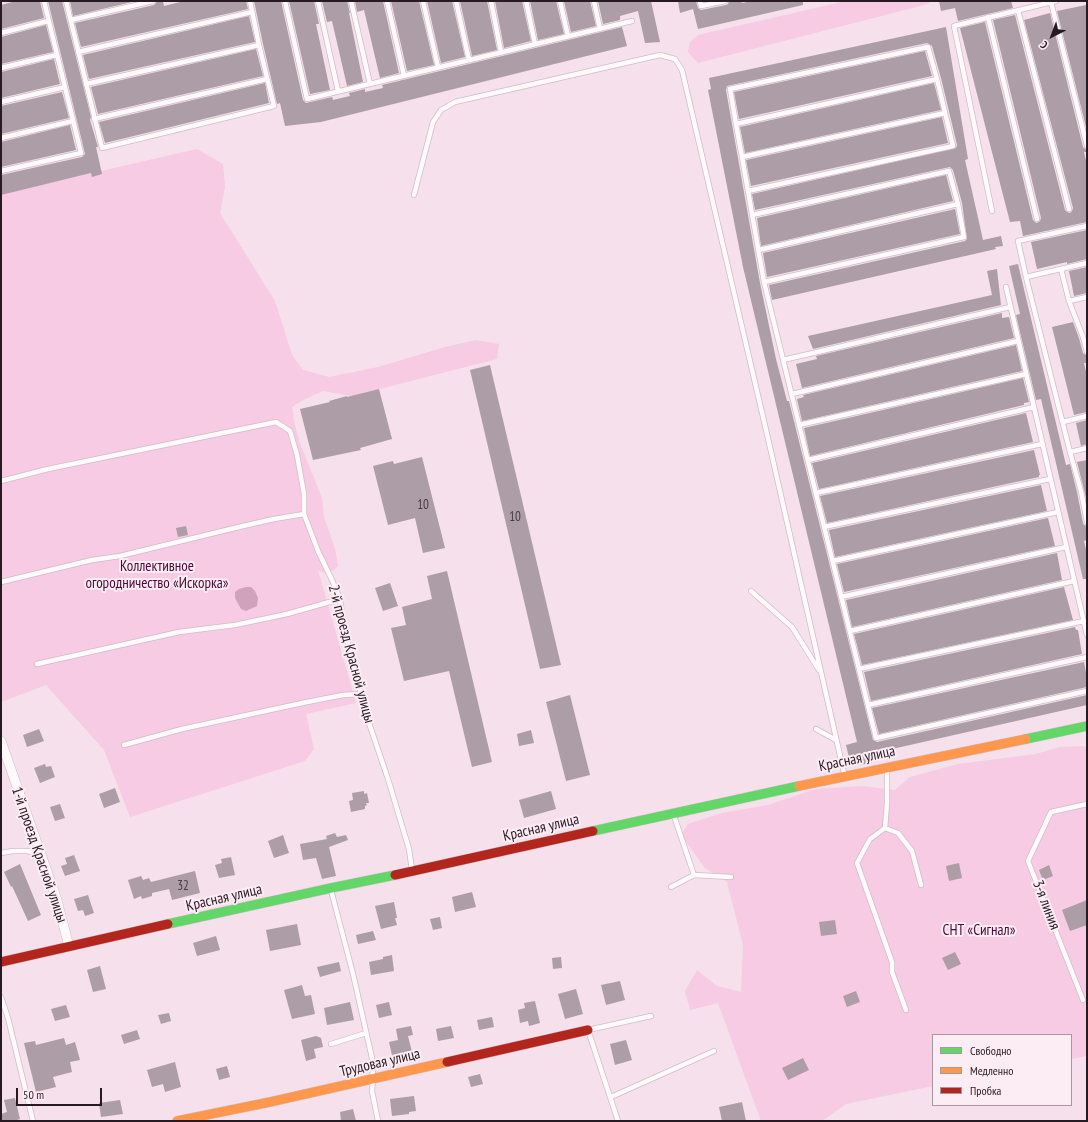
<!DOCTYPE html>
<meta charset="utf-8">
<style>
body{margin:0}
#map{position:relative;width:1088px;height:1122px;overflow:hidden;background:#f5e0eb;font-family:"PT Sans Narrow",sans-serif}
canvas{display:block}
.frame{position:absolute;inset:0;border:2px solid #281a22;pointer-events:none}
.legend{position:absolute;left:932px;top:1034px;width:140px;height:72px;box-sizing:border-box;background:#fcecf4;border:1px solid #a798a0;margin:0;padding:5px 7px;list-style:none;font-size:12px;color:#281a22}
.legend li{display:flex;align-items:center;gap:8px;height:20px}
.legend b{width:20px;border:1px solid #a798a0}
.north{position:absolute;left:1032px;top:16px;width:40px;height:40px;-webkit-text-stroke:3px #fcecf4;paint-order:stroke;rotate:222deg;font-size:11px;font-weight:700;line-height:16px;text-align:center;color:#281a22}
.north::after{content:'';display:block;margin:auto;width:14px;height:18px;background:#281a22;clip-path:polygon(50% 0,100% 100%,50% 72%,0 100%)}
.scale{position:absolute;left:16px;top:1088px;width:86px;height:18px;box-sizing:border-box;border:2px solid #281a22;border-top:0;padding-left:5px;font-size:12px;line-height:14px;white-space:nowrap;color:#281a22;-webkit-text-stroke:3px #fcecf4;paint-order:stroke}
</style>
<div id="map">
<canvas width="1088" height="1122"></canvas>
<div class="frame"></div>
<ul class="legend">
<li><b style="height:5px;background:#63d668"></b>Свободно</li>
<li><b style="height:5px;background:#ff974d"></b>Медленно</li>
<li><b style="height:5px;background:#b3261e"></b>Пробка</li>
</ul>
<div class="north">С</div>
<div class="scale">50 m</div>
</div>
<script>
const g = document.querySelector('canvas').getContext('2d');
g.lineJoin = 'round';
function fillPath(path, color) {
  g.fillStyle = color;
  g.fill(path, 'evenodd');
}
function toPath(rows) {
  const path = new Path2D();
  for (const r of rows) {
    path.moveTo(r[0], r[1]);
    for (let i = 2; i < r.length; i += 2) path.lineTo(r[i], r[i + 1]);
  }
  return path;
}
function strokePath(path, color, width, dash) {
  g.strokeStyle = color;
  g.lineWidth = width;
  g.lineCap = dash ? 'butt' : 'round';
  g.setLineDash(dash || []);
  g.stroke(path);
}
function drawText(font, color, halo, rows, align = 'center') {
  g.font = font + ' "PT Sans Narrow",sans-serif';
  g.lineWidth = 4;
  g.setLineDash([]);
  g.textBaseline = 'middle';
  g.strokeStyle = halo;
  g.fillStyle = color;
  for (const [text, x, y, turn = 0] of rows) {
    g.save();
    g.translate(x, y);
    g.rotate((+turn || 0) * Math.PI / 180);
    g.textAlign = isNaN(turn) ? turn : align;
    if (halo) g.strokeText(text, 0, 0);
    g.fillText(text, 0, 0);
    g.restore();
  }
}
fillPath(toPath([
 [846,1,930,1,928,4,698,63,688,52,690,42,698,35],
 [197,149,223,164,225,187,220,213,275,301,292,355,303,370,329,377,378,367,445,347,476,340,499,344,497,359,352,396,323,391,303,400,292,407,295,426,301,446,322,498,324,517,335,549,338,566,334,570,324,573,318,570,356,703,306,714,314,749,305,761,130,817,104,750,46,685,1,702,1,194],
 [1083,746,1087,748,1087,1056,1071,1059,1071,1035,933,1035,933,1086,846,1104,822,1121,761,1121,718,1003,690,1010,685,991,697,970,717,986,741,992,743,945,727,882,705,868,681,835,688,824,722,813,768,805,816,789,862,786,895,790,910,777,958,764,1036,754,1060,747]
]), '#f6cbe3');
fillPath(toPath([
 [246,587,251,587,255,591,258,598,257,606,246,611,241,609,235,598,235,592,239,589]
]), '#d0a2bb');
fillPath(toPath([
 [16,1,40,1,44,18,1,29,1,5],
 [48,1,62,1,91,117,90,120,98,147,96,147,102,174,92,177,91,173,1,195,1,175,82,157,85,154],
 [70,1,136,1,73,16],
 [157,1,163,1,164,6,184,1,246,1,248,9,81,47,75,23,154,5,156,3],
 [254,1,281,1,303,100,306,103,332,97,333,100,350,96,349,93,365,89,365,92,383,88,382,85,622,27,627,46,321,122,285,126,280,103,277,104,263,44],
 [289,1,314,1,319,24,316,24,330,90,310,94],
 [322,1,347,1,350,13,349,13,363,82,347,86,332,21,327,22],
 [355,1,383,1,399,73,380,78,364,10,357,12],
 [391,1,419,1,434,65,407,71],
 [427,1,452,1,465,57,441,63],
 [460,1,487,1,497,50,472,56],
 [495,1,522,1,531,41,504,48],
 [530,1,556,1,564,34,538,40],
 [564,1,590,1,596,26,571,32],
 [598,1,651,1,660,42,645,43,638,11,620,16,620,20,603,24],
 [678,1,696,1,698,8,701,10,726,5,728,4,729,1,741,1,742,3,752,1,803,1,803,5,698,29,693,9,680,13],
 [939,1,1011,1,1013,8,958,21,955,8,941,11],
 [1086,5,1087,11,1087,131,1057,11],
 [1050,13,1083,147,1085,149,1087,150,1087,152,1084,152,1087,165,1087,222,1023,236,1020,221,1010,222,960,28,985,22,1033,220,1035,222,1037,223,1040,221,1041,218,993,20,1015,15,1065,210,1067,212,1070,213,1072,211,1073,208,1024,20],
 [249,16,255,42,89,79,83,55],
 [46,25,53,52,1,64,1,37],
 [946,27,968,159,965,160,983,240,1001,236,1003,246,995,247,996,249,772,300,769,285,965,241,967,239,962,203,953,170,950,167,755,210,752,194,956,148,957,145,941,78,932,46,929,44,927,43,727,86,726,90,760,283,776,359,787,401,789,401,873,740,877,742,1087,695,1087,705,870,754,872,763,851,766,846,745,857,742,743,267,708,90,711,89,709,78],
 [256,49,263,76,98,114,91,87],
 [925,51,932,76,739,119,734,92],
 [54,59,60,84,1,98,1,72],
 [265,83,269,103,105,143,99,122],
 [934,83,941,110,745,153,740,127],
 [62,92,69,118,1,134,1,106],
 [942,117,948,143,751,186,746,160],
 [70,125,76,150,1,167,1,142],
 [946,175,953,201,761,246,757,218],
 [955,209,960,234,767,277,763,253],
 [1087,230,1087,259,1067,264,1067,262,1037,269,1031,242],
 [1018,264,1066,465,1070,464,1077,492,1083,523,1084,525,1087,526,1087,540,1084,541,1087,554,1087,579,1083,579,1041,399,1036,400,1016,315,1020,314,1009,266],
 [1087,267,1087,293,1074,296,1069,271],
 [997,269,1001,305,813,349,808,336,992,295,987,271],
 [1002,313,1002,318,1009,317,1014,338,802,388,796,364,817,359,816,356],
 [1073,322,1079,338,1083,353,1087,356,1087,363,1084,363,1087,376,1087,412,1074,415,1052,327],
 [1016,345,1022,371,802,421,797,399,804,397,803,395],
 [490,365,561,665,540,669,470,370],
 [1023,378,1029,402,1024,403,1024,405,810,456,804,428],
 [379,389,392,439,360,448,361,450,313,460,300,409,330,402,329,401,347,396,347,397],
 [1026,413,1033,442,819,489,812,463],
 [1087,420,1087,444,1081,446,1076,423],
 [1034,450,1040,475,1039,475,1039,477,827,523,820,496],
 [422,457,445,548,423,553,415,518,388,525,373,466,393,461,394,464],
 [1087,460,1087,502,1077,462],
 [1041,485,1047,511,835,557,829,530],
 [1048,518,1055,546,844,592,837,564],
 [186,526,188,535,178,537,176,528],
 [1057,553,1062,580,852,627,846,600],
 [447,571,492,762,472,767,449,671,404,681,391,628,406,625,402,607,432,599,427,576],
 [390,583,398,606,383,611,375,588],
 [1064,587,1073,620,862,665,854,634],
 [1075,627,1076,630,1078,630,1082,654,871,701,864,672],
 [1084,662,1087,678,1087,687,879,734,872,708],
 [570,695,590,775,566,781,546,702],
 [39,729,44,741,27,747,23,735],
 [531,730,534,743,519,746,517,734],
 [45,764,46,767,51,766,55,777,40,783,34,768],
 [115,788,120,802,104,808,99,794],
 [364,791,364,794,367,793,369,803,366,803,367,805,365,806,365,809,351,812,349,801,353,800,352,793],
 [551,791,556,809,524,818,519,800],
 [60,804,65,818,55,821,50,807],
 [335,833,337,837,346,835,348,840,329,847,336,876,322,879,316,858,303,860,300,844,327,839,326,836],
 [283,835,289,853,274,858,268,841],
 [74,855,80,871,65,876,61,866,67,864,65,858],
 [231,857,235,875,219,878,215,865,222,863,221,859],
 [959,863,962,878,949,881,946,866],
 [20,864,41,915,28,921,12,886,11,887,4,872],
 [1049,865,1053,876,1043,880,1039,870],
 [195,871,200,893,172,900,169,889,152,893,152,896,142,899,141,896,134,899,128,880,141,876,143,880,149,878,151,882],
 [472,892,476,907,455,912,452,897],
 [88,895,94,913,85,916,83,910,78,911,74,899],
 [1087,900,1087,925,1070,931,1062,910],
 [394,902,397,918,395,918,397,925,381,929,375,906],
 [440,917,442,928,433,930,430,919],
 [835,920,837,934,821,936,819,922],
 [297,924,301,945,270,951,266,930],
 [373,931,376,940,358,944,356,935],
 [216,936,220,950,197,956,193,943],
 [955,952,961,964,948,970,942,958],
 [392,955,394,971,371,975,369,962,383,959,383,957],
 [561,957,562,968,553,969,552,958],
 [339,962,341,971,320,977,317,967],
 [100,966,106,989,93,992,87,970],
 [620,981,625,1000,606,1005,601,985],
 [302,985,305,996,311,995,315,1014,292,1019,284,990],
 [576,989,583,1014,565,1019,558,994],
 [856,991,860,1002,847,1007,843,996],
 [535,1001,540,1023,529,1026,528,1021,520,1023,518,1010,525,1008,524,1003],
 [350,1002,354,1020,327,1025,324,1008],
 [389,1002,392,1015,379,1018,376,1005],
 [66,1005,70,1017,55,1021,51,1009],
 [169,1013,171,1021,161,1024,158,1015],
 [492,1017,494,1027,479,1030,477,1020],
 [411,1026,413,1035,408,1036,413,1056,393,1060,389,1042,398,1040,396,1029],
 [451,1026,454,1038,438,1041,436,1029],
 [137,1030,140,1039,124,1044,121,1035],
 [316,1036,321,1038,323,1047,314,1049,316,1058,306,1061,301,1040],
 [64,1038,66,1045,75,1042,80,1060,70,1062,72,1072,53,1077,56,1087,36,1092,24,1043,35,1041,36,1045],
 [626,1040,632,1060,615,1065,610,1044],
 [803,1058,809,1070,788,1080,782,1068],
 [175,1062,181,1087,165,1092,163,1084,152,1087,147,1070],
 [227,1066,230,1077,219,1080,216,1069],
 [480,1074,483,1084,471,1087,468,1077],
 [414,1096,416,1111,409,1112,409,1114,392,1116,390,1099],
 [15,1098,20,1119,14,1121,1,1121,1,1114,7,1112,4,1100],
 [120,1100,123,1114,101,1117,99,1103],
 [742,1102,746,1121,722,1121,719,1107],
 [353,1109,356,1121,341,1121,340,1112]
]), '#ad9da6');
const lane = toPath([
 [66,1,102,148,274,106,259,45,250,1],
 [285,1,307,99,632,21],
 [318,1,338,91],
 [351,1,370,84],
 [387,1,404,76],
 [423,1,438,67],
 [456,1,469,60],
 [491,1,501,52],
 [526,1,535,44],
 [560,1,568,36],
 [594,1,600,29],
 [700,1,701,6,725,1],
 [1051,2,1087,146],
 [1018,10,1069,209],
 [988,17,1037,219],
 [71,20,153,1],
 [1,33,48,21],
 [78,52,252,12],
 [1,68,56,55],
 [86,84,259,45],
 [1,102,65,87],
 [94,119,267,79],
 [736,124,937,79],
 [1,138,73,121],
 [742,157,945,113],
 [1,171,81,153,44,1],
 [748,191,953,146,937,79,928,47,730,89,736,124,742,157,748,191,764,282,876,738,1087,691],
 [414,195,433,122,441,110,455,102,660,55,675,59,682,70,767,434,844,773],
 [992,211,954,26,1056,1],
 [752,215,949,171,958,204,964,237,764,282],
 [1087,226,1018,241,1026,277,1070,452,1081,491,1087,522],
 [759,250,958,204],
 [1061,269,1069,301,1083,337,1087,352],
 [1026,277,1087,263],
 [1006,287,1087,635],
 [1069,301,1087,297],
 [783,360,1010,307],
 [792,394,1018,341],
 [1063,422,1087,416],
 [799,425,1026,374],
 [1070,452,1087,448],
 [808,460,1034,407],
 [1,481,48,469,276,422,290,431,297,455,304,494,304,514,318,551,332,580,340,599,344,628,361,694,368,720,388,779,409,849,412,870],
 [816,493,1042,444],
 [824,527,1050,479],
 [833,561,1058,512],
 [1,582,92,560,120,556,243,526,274,519,304,514],
 [751,591,792,627,819,670],
 [841,597,1066,547],
 [850,631,1074,581],
 [37,664,179,632,235,625,287,614,340,599],
 [859,669,1084,621],
 [868,705,1087,657],
 [816,729,836,740],
 [124,745,182,729,307,702,343,695,361,694],
 [674,816,694,875],
 [885,828,887,803,887,769],
 [1,853,13,851,27,851,40,854],
 [671,887,694,875,731,877],
 [331,890,353,974,372,1058,373,1079,372,1091,378,1121],
 [1,997,8,1018,33,1121],
 [1083,1000,1028,861,1051,812,1087,804],
 [906,1010,892,972,892,962,857,863,870,839,885,828,898,833,912,851,921,885],
 [331,1044,366,1033],
 [611,1097,714,1051],
 [618,1121,588,1030,651,1016]
]);
const street = toPath([
 [1,741,56,897,69,946]
]);
const fast = toPath([
 [1026,739,1087,726],
 [593,831,799,786],
 [168,924,331,888,395,875]
]);
const slow = toPath([
 [799,786,1026,739],
 [177,1121,270,1102,447,1062]
]);
const jam = toPath([
 [395,875,593,831],
 [1,962,168,924],
 [447,1062,588,1030]
]);
strokePath(lane, '#cebec6', 6);
strokePath(street, '#cebec6', 10);
strokePath(fast, '#cebec6', 10);
strokePath(slow, '#cebec6', 10);
strokePath(jam, '#cebec6', 10);
strokePath(lane, '#fefafc', 4.5);
strokePath(street, '#fefafc', 9);
strokePath(fast, '#63d668', 9);
strokePath(slow, '#ff974d', 9);
strokePath(jam, '#b3261e', 9);
drawText('13px', '#493b43', null, [
 ["10",423,505],
 ["10",515,517],
 ["32",183,886]
]);
drawText('15px', '#4c0637', '#fcecf4', [
 ["Коллективное",157,567],
 ["огородничество «Искорка»",157,584],
 ["СНТ «Сигнал»",979,931]
]);
drawText('15px', '#281a22', '#fcecf4', [
 ["2-й проезд Красной улицы",351,654,75],
 ["Красная улица",857,759,-12],
 ["Красная улица",541,828,-13],
 ["1-й проезд Красной улицы",39,855,71],
 ["Красная улица",224,898,-13],
 ["3-я линия",1046,905,69],
 ["Трудовая улица",380,1063,-13]
]);
</script>
